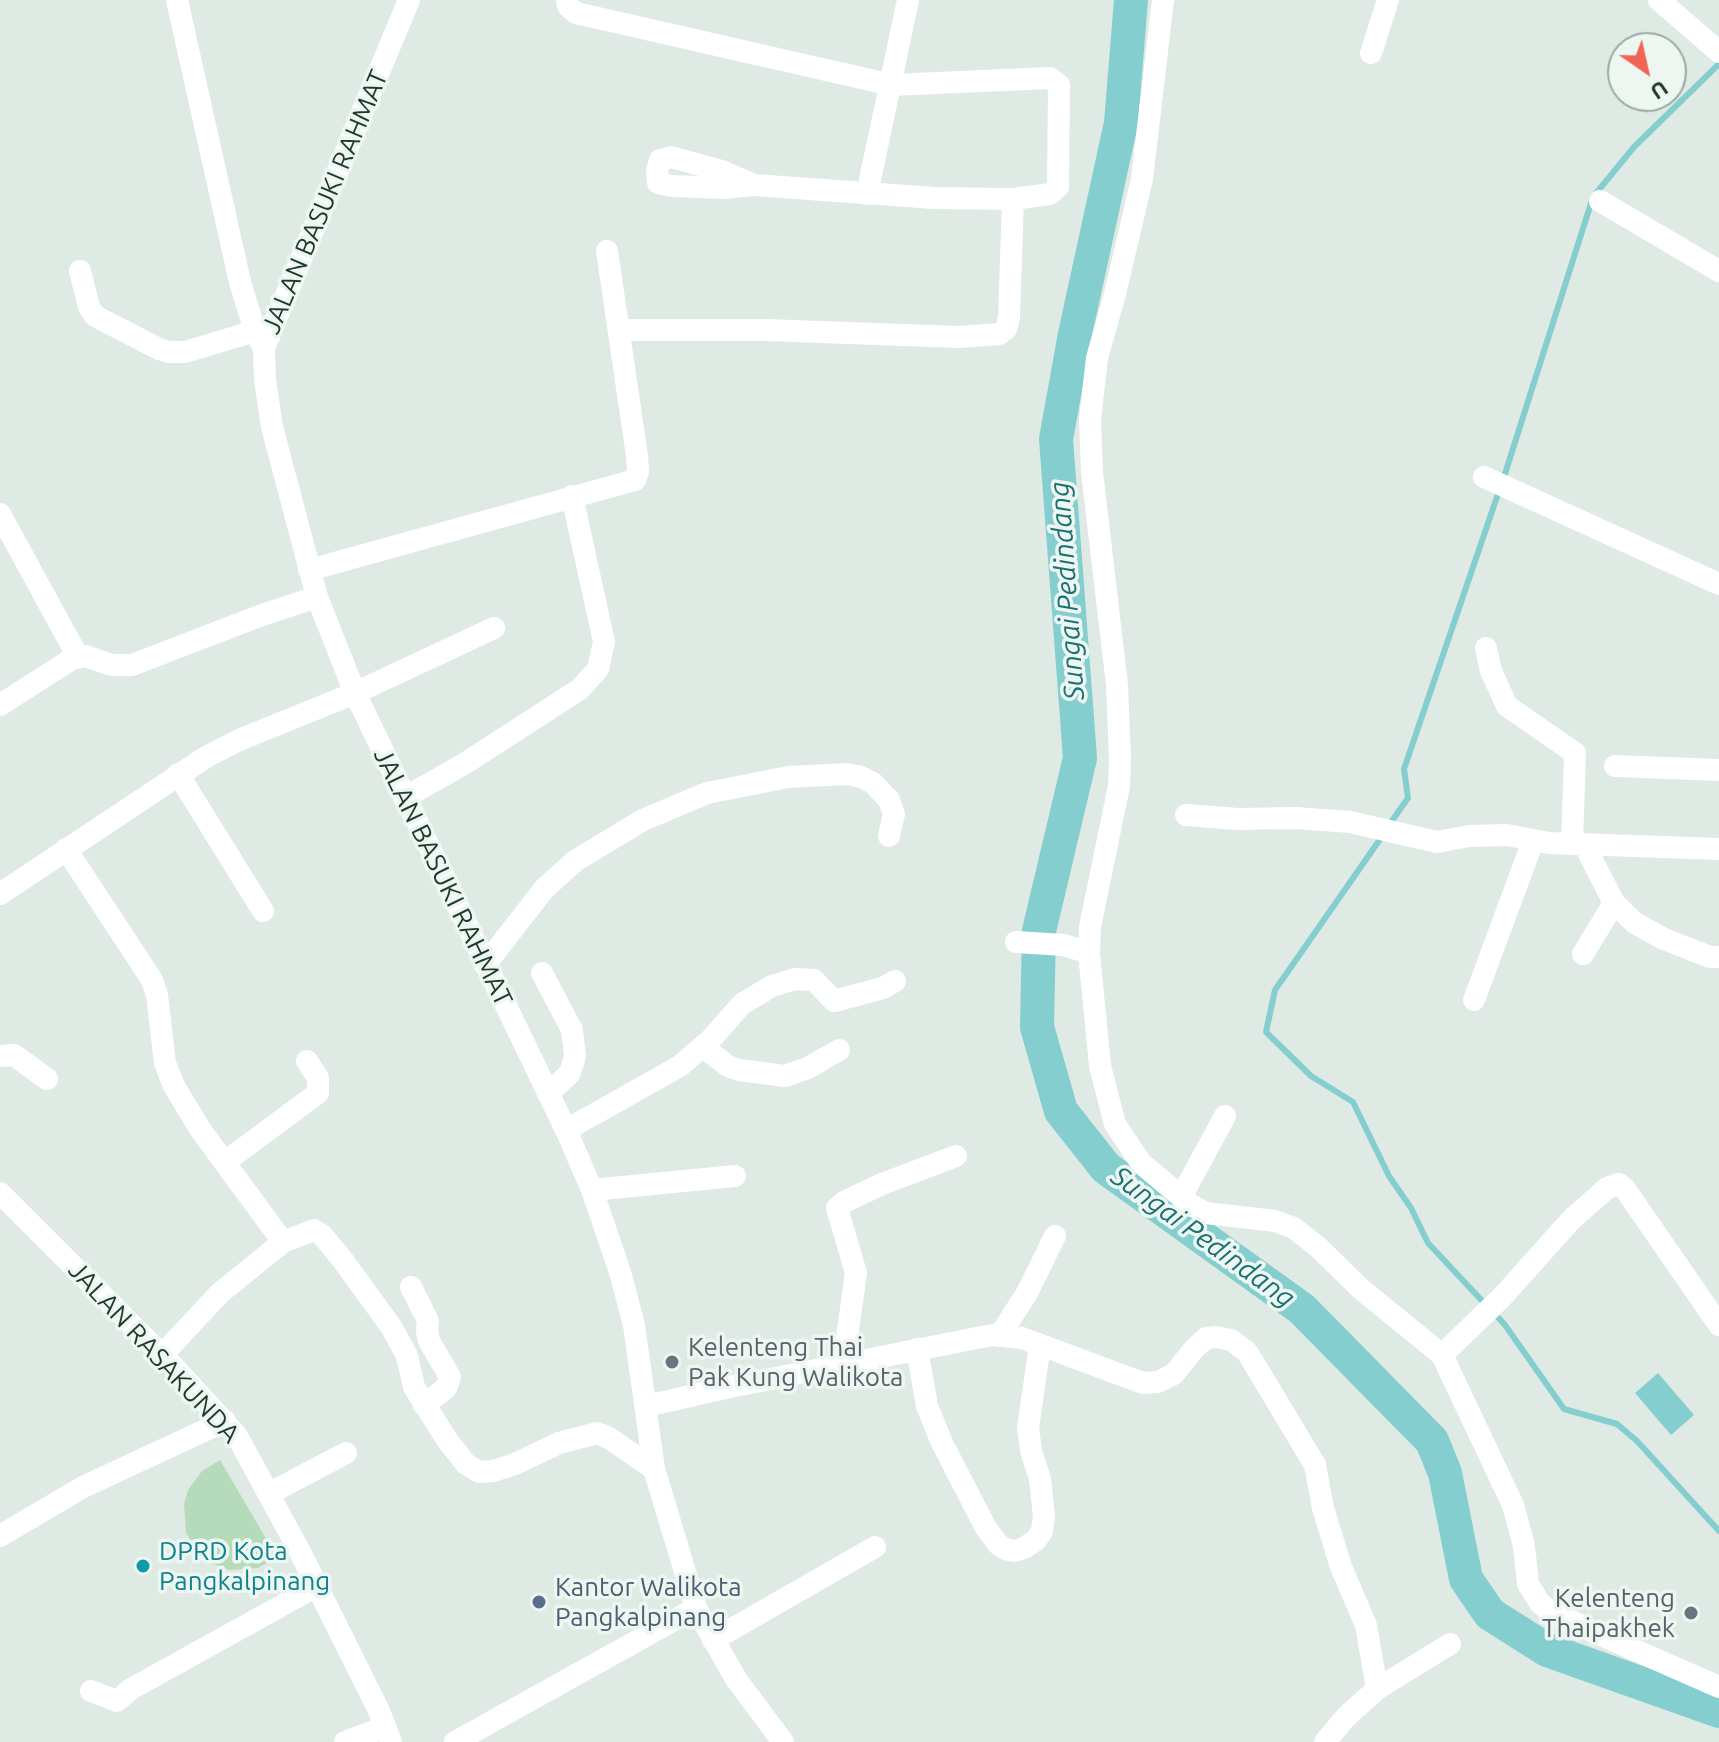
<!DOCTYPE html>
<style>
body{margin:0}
#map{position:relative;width:1719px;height:1742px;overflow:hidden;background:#deeae3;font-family:Ubuntu,sans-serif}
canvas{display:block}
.north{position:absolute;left:1607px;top:32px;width:80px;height:80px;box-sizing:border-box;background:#eef6f1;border:2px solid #9baaa3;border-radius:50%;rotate:146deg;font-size:22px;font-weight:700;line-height:32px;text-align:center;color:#1f392f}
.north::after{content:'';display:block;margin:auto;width:28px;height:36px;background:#f26554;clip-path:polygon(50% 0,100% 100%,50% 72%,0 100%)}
</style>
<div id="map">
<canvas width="1719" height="1742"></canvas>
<div class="north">U</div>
</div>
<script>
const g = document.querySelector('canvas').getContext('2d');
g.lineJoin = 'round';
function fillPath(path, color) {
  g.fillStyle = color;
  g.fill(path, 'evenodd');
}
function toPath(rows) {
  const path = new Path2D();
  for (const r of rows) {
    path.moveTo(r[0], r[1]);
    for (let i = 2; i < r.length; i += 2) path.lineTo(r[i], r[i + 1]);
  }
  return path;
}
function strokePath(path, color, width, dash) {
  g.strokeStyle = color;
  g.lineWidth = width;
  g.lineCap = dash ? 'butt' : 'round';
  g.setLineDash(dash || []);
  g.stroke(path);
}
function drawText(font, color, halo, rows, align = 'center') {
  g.font = font + ' Ubuntu,sans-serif';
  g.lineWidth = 7;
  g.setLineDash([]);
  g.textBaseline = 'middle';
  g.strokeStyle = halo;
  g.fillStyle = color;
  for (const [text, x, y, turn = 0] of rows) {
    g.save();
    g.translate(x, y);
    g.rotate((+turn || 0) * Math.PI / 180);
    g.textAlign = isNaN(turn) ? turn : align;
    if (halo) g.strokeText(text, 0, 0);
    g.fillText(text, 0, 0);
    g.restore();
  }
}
fillPath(toPath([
 [220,1460,277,1557,258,1568,229,1570,211,1563,201,1556,186,1533,184,1504,188,1490,202,1471]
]), '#b6dbbb');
fillPath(toPath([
 [1658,1373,1694,1415,1671,1435,1635,1393]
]), '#85ced0');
strokePath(toPath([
 [1503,480,1593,197,1634,147,1719,64],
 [1389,825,1408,798,1404,769,1499,491],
 [1383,835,1275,990,1266,1032,1311,1076,1353,1102,1389,1176,1411,1208,1428,1243,1486,1305],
 [1494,1313,1505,1325,1564,1409,1617,1424,1637,1441,1719,1531]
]), '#85ced0', 6);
strokePath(toPath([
 [1131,0,1121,123,1075,334,1056,439,1080,758,1039,931,1037,1027,1061,1111,1106,1168,1302,1309,1432,1441,1445,1473,1466,1579,1490,1614,1547,1650,1719,1711]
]), '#85ced0', 34);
strokePath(toPath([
 [177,0,240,282,255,331,264,348],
 [409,0,264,348,265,380,272,427,317,597,355,693,566,1130,592,1190,620,1272,634,1325,654,1469,696,1608,736,1679,783,1742],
 [567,0,568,6,576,13,892,85,1050,78,1059,85,1058,187,1050,194,1013,199,934,198,754,185,724,188,672,186,658,183,657,171,660,160,671,157,722,171,754,185],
 [1163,0,1142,179,1115,294,1097,358,1090,420,1092,472,1117,685,1120,759,1119,786,1090,927,1089,953,1100,1066,1115,1124,1141,1163,1191,1205,1206,1213,1275,1221,1294,1228,1318,1247,1361,1289,1442,1355,1513,1505,1524,1546,1528,1584,1540,1603,1548,1610,1596,1633,1719,1687],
 [1659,0,1719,52],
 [1371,53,1388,0],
 [867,194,908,0],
 [1600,201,1719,271],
 [80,271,89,307,95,316,159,349,169,352,185,352,255,331],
 [619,330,766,330,959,337,999,334,1006,329,1009,318,1013,199],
 [1484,477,1719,584],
 [0,514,78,657],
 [309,570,635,480,638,472,637,456,607,251],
 [1486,648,1491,671,1507,706,1575,753,1572,844],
 [0,705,72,659,85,656,112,665,132,665,262,615,317,597],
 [1615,766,1719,770],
 [178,774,263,911],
 [404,798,464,764,580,689,598,669,604,642,572,496],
 [1186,815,1238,819,1295,818,1350,822,1437,842,1469,836,1507,835,1549,843,1719,849],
 [1584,844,1614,903,1635,923,1664,939,1710,957,1719,957],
 [66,849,152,980,157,995,165,1063,174,1086,200,1129,283,1242],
 [0,894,206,757,239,740,355,693,494,628],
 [1016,942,1064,945,1089,953],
 [1583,954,1614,903],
 [485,965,544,889,575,861,643,820,707,793,788,777,847,774,861,777,873,783,889,800,894,814,889,836],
 [542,973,572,1030,575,1056,570,1073,548,1094],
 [1474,1000,1533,841],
 [703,1047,728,1066,739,1070,785,1076,808,1068,839,1050],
 [0,1056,14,1055,47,1079],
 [566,1130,680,1066,711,1039,742,1004,772,986,795,979,814,980,834,1001,883,988,895,981],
 [225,1162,318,1093,318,1078,307,1061],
 [592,1190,735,1176],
 [0,1193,174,1367,237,1436,299,1550,379,1711,391,1742],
 [1181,1197,1225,1116],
 [411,1287,428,1321,427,1332,429,1341,450,1377,446,1388,424,1405],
 [1000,1335,1027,1293,1055,1236],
 [917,1349,927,1406,942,1443,986,1528,998,1544,1005,1549,1014,1551,1024,1548,1036,1540,1042,1531,1044,1516,1040,1479,1031,1451,1028,1428,1040,1345],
 [162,1355,220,1293,283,1242,314,1230,322,1235,342,1259,392,1328,407,1356,414,1387,447,1440,466,1464,479,1472,493,1471,515,1464,559,1443,597,1433,609,1438,654,1469],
 [1442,1355,1502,1297,1571,1220,1607,1188,1619,1184,1625,1189,1719,1325],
 [843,1366,856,1273,837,1208,844,1202,882,1184,956,1156],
 [646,1406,730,1387,992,1335,1022,1338,1132,1379,1144,1383,1158,1382,1174,1374,1194,1349,1206,1338,1216,1337,1231,1340,1246,1351,1252,1360,1315,1465,1323,1508,1341,1567,1366,1625,1377,1689,1346,1717,1325,1742],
 [270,1493,346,1453],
 [0,1536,83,1487,225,1421],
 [713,1640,875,1547],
 [1377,1689,1450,1644],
 [91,1691,117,1701,131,1689,317,1586],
 [345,1742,385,1727],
 [455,1742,696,1608]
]), '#fff', 22);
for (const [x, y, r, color] of [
 [672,1362,8,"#6b7280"],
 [143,1566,8,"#0f9aa8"],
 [539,1602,8,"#5c6f8a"],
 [1691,1613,8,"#6b7280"]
]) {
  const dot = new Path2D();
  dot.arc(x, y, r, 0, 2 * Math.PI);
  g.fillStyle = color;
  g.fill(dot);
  strokePath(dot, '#eef6f1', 3);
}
drawText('26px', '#1f392f', '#eef6f1', [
 ["JALAN BASUKI RAHMAT",325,202,-67],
 ["JALAN BASUKI RAHMAT",443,877,64],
 ["JALAN RASAKUNDA",154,1352,47]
]);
drawText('26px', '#5b616d', '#eef6f1', [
 ["Kelenteng Thai",688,1347],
 ["Pak Kung Walikota",688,1377],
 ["Kelenteng",1675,1598,"right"],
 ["Thaipakhek",1675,1628,"right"]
], 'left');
drawText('26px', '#0d838f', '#eef6f1', [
 ["DPRD Kota",159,1551],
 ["Pangkalpinang",159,1581]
], 'left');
drawText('26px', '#4e5e75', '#eef6f1', [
 ["Kantor Walikota",555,1587],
 ["Pangkalpinang",555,1617]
], 'left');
drawText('italic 28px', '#1a7174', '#eef6f1', [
 ["Sungai Pedindang",1067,591,-94],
 ["Sungai Pedindang",1203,1237,36]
]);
</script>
